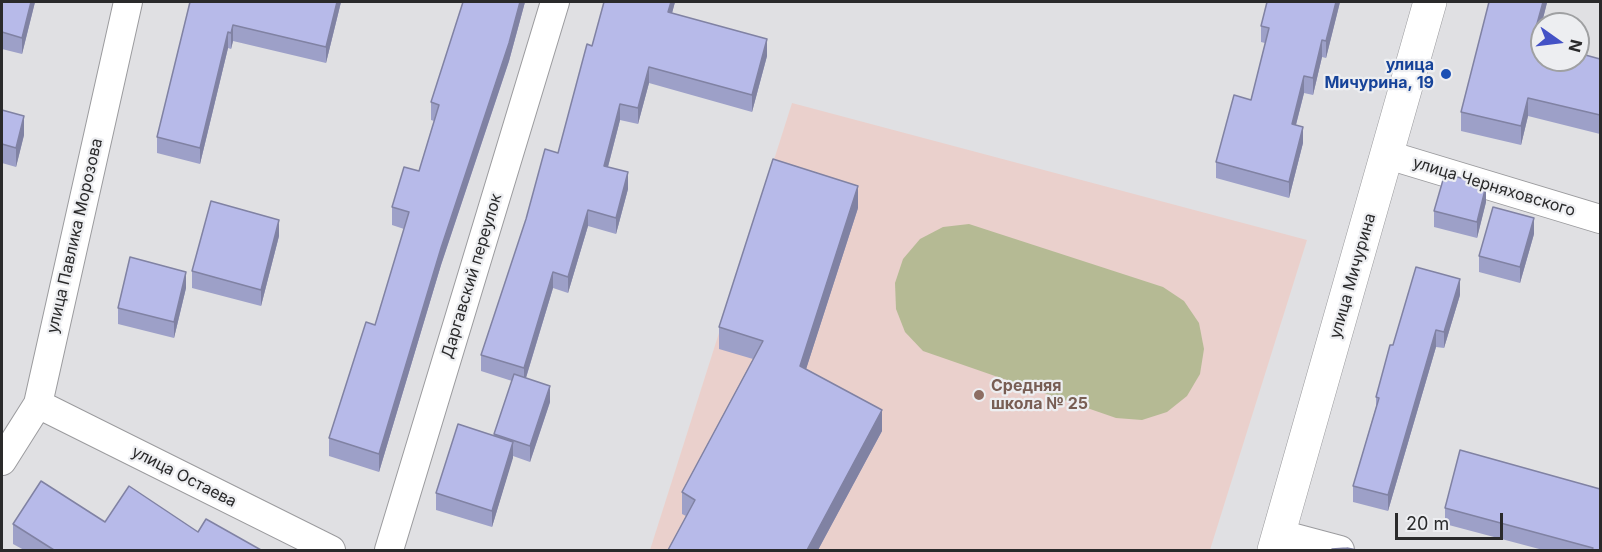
<!DOCTYPE html>
<meta charset="utf-8">
<style>
body{margin:0}
#map{position:relative;width:1602px;height:552px;overflow:hidden;background:#e0e0e3;font-family:Inter,sans-serif}
canvas{display:block}
.frame{position:absolute;inset:0;border:3px solid #2a2a2b;pointer-events:none}
.north{position:absolute;left:1530px;top:12px;width:60px;height:60px;box-sizing:border-box;background:#edeef1;border:2px solid #9fa0a2;border-radius:50%;rotate:104deg;font-size:16px;font-weight:700;line-height:24px;text-align:center;color:#2a2a2b}
.north::after{content:'';display:block;margin:auto;width:21px;height:27px;background:#4452c6;clip-path:polygon(50% 0,100% 100%,50% 72%,0 100%)}
.scale{position:absolute;left:1395px;top:513px;width:108px;height:27px;box-sizing:border-box;border:3px solid #2a2a2b;border-top:0;padding-left:8px;font-size:18px;line-height:21px;white-space:nowrap;color:#2a2a2b;-webkit-text-stroke:4px #edeef1;paint-order:stroke}
</style>
<div id="map">
<canvas width="1602" height="552"></canvas>
<div class="frame"></div>
<div class="north">N</div>
<div class="scale">20 m</div>
</div>
<script>
const g = document.querySelector('canvas').getContext('2d');
g.lineJoin = 'round';
function fillPath(path, color) {
  g.fillStyle = color;
  g.fill(path, 'evenodd');
}
function toPath(rows) {
  const path = new Path2D();
  for (const r of rows) {
    path.moveTo(r[0], r[1]);
    for (let i = 2; i < r.length; i += 2) path.lineTo(r[i], r[i + 1]);
  }
  return path;
}
function strokePath(path, color, width, dash) {
  g.strokeStyle = color;
  g.lineWidth = width;
  g.lineCap = dash ? 'butt' : 'round';
  g.setLineDash(dash || []);
  g.stroke(path);
}
function drawText(font, color, halo, rows, align = 'center') {
  g.font = font + ' Inter,sans-serif';
  g.lineWidth = 4.5;
  g.setLineDash([]);
  g.textBaseline = 'middle';
  g.strokeStyle = halo;
  g.fillStyle = color;
  for (const [text, x, y, turn = 0] of rows) {
    g.save();
    g.translate(x, y);
    g.rotate((+turn || 0) * Math.PI / 180);
    g.textAlign = isNaN(turn) ? turn : align;
    if (halo) g.strokeText(text, 0, 0);
    g.fillText(text, 0, 0);
    g.restore();
  }
}
fillPath(toPath([
 [792,103,1307,240,1210,550,650,550]
]), '#ead0cc');
fillPath(toPath([
 [969,224,1163,287,1184,301,1199,323,1204,349,1200,374,1187,396,1167,412,1142,420,1116,418,923,351,905,332,896,309,895,283,903,259,920,239,943,227]
]), '#b5ba94');
const minor = toPath([
 [1388,155,1600,219],
 [38,404,331,550],
 [2,461,38,404,128,2],
 [1280,534,1340,550],
 [389,550,555,2]
]);
const tertiary = toPath([
 [1274,550,1430,2]
]);
strokePath(minor, '#9b9b9e', 30);
strokePath(tertiary, '#9b9b9e', 34);
strokePath(minor, '#fff', 28);
strokePath(tertiary, '#fff', 33);
fillPath(toPath([
 [2,2,35,2,22,54,2,49],
 [190,2,341,2,326,63,233,41,231,49,228,48,200,164,157,153,157,137],
 [463,2,525,2,509,61,441,265,379,472,329,456,329,438,375,325,404,229,392,225,392,207,419,171,434,121,431,120,431,102],
 [675,2,672,13,767,56,752,112,649,83,638,124,620,120,608,167,628,189,616,234,588,226,568,293,553,288,526,378,550,402,530,462,513,456,492,527,436,510,436,493,494,436,512,381,481,371,481,355,558,153,592,46],
 [1267,2,1340,2,1326,58,1322,57,1313,95,1304,93,1296,125,1303,143,1289,198,1216,178,1216,162,1251,100,1265,43,1261,42,1261,26],
 [1547,2,1537,43,1600,59,1600,134,1528,116,1521,145,1461,131,1461,112],
 [2,110,24,135,16,167,2,163],
 [1486,202,1477,238,1434,227,1434,211],
 [858,208,806,369,882,431,818,550,668,550,686,516,682,514,682,492,753,359,719,349,719,327],
 [1534,234,1520,283,1479,272,1479,256],
 [279,236,261,306,192,288,192,271],
 [186,288,174,338,118,324,118,308],
 [1460,295,1444,348,1436,347,1388,511,1353,502,1353,486,1376,407,1376,397,1393,345],
 [1600,489,1600,550,1543,550,1445,524,1445,508],
 [105,522,198,532,261,550,24,550,13,544,13,524]
]), '#9da0c8');
fillPath(toPath([
 [31,2,35,2,22,54,22,38],
 [337,2,341,2,326,63,326,47],
 [520,2,525,2,509,61,441,265,379,472,379,454,441,248],
 [671,2,675,2,668,28,668,12],
 [1336,2,1340,2,1326,58,1326,41],
 [1543,2,1547,2,1547,3,1532,61,1532,42],
 [233,25,233,41,231,49,231,33],
 [228,32,228,48,200,164,200,148],
 [767,39,767,56,752,112,752,95],
 [1322,40,1322,57,1313,95,1313,78],
 [649,67,649,83,638,124,638,108],
 [1304,76,1304,93,1292,140,1292,124],
 [1528,98,1528,116,1521,145,1521,126],
 [620,104,620,120,604,182,604,166],
 [24,116,24,135,16,167,16,148],
 [1303,127,1303,143,1289,198,1289,182],
 [628,172,628,189,616,234,616,218],
 [858,186,858,208,800,388,800,366],
 [1486,186,1486,202,1477,238,1477,222],
 [588,210,588,226,568,293,568,277],
 [1534,218,1534,234,1520,283,1520,267],
 [279,220,279,236,261,306,261,290],
 [186,272,186,288,174,338,174,322],
 [553,272,553,288,524,384,524,368],
 [1460,279,1460,295,1444,348,1444,332],
 [1436,330,1436,347,1388,511,1388,495],
 [550,386,550,402,530,462,530,446],
 [882,410,882,431,818,550,807,550],
 [513,442,513,458,492,527,492,511]
]), '#8082a3');
const building = toPath([
 [2,2,31,2,22,38,2,32,2,2],
 [190,2,337,2,326,47,233,25,231,33,228,32,200,148,157,137,190,2],
 [463,2,520,2,509,43,441,248,379,454,329,438,366,322,375,325,409,212,392,207,404,167,419,171,439,105,431,102,463,2],
 [604,2,671,2,668,12,767,39,752,95,649,67,638,108,620,104,604,166,628,172,616,218,588,210,568,277,553,272,524,368,481,355,526,219,545,149,558,153,587,44,592,46,604,2],
 [1267,2,1336,2,1326,41,1322,40,1313,78,1304,76,1292,124,1303,127,1289,182,1216,162,1234,95,1251,100,1269,28,1261,26,1267,2],
 [1489,2,1543,2,1532,42,1542,44,1542,60,1578,60,1578,53,1600,59,1600,115,1528,98,1521,126,1461,112,1489,2],
 [2,110,24,116,16,148,2,144,2,110],
 [773,159,858,186,800,366,882,410,807,550,808,550,668,550,695,500,682,492,763,341,719,327,773,159],
 [1445,173,1486,186,1477,222,1434,211,1445,173],
 [211,201,279,220,261,290,192,271,211,201],
 [1493,207,1534,218,1520,267,1479,256,1493,207],
 [130,257,186,272,174,322,118,308,130,257],
 [1416,267,1460,279,1444,332,1436,330,1388,495,1353,486,1379,398,1376,397,1390,345,1393,345,1416,267],
 [514,374,550,386,530,446,494,434,514,374],
 [458,424,513,442,492,511,436,493,458,424],
 [1460,450,1600,489,1600,550,1592,550,1593,548,1445,508,1460,450],
 [41,481,105,522,129,486,198,532,206,519,261,550,54,550,13,524,41,481],
 [1347,548,1357,550,1332,550,1332,549,1347,548]
]);
fillPath(building, '#b7bae9');
strokePath(building, '#8082a3', 1.5);
for (const [x, y, r, color] of [
 [1446,74,6,"#1a4fb4"],
 [979,395,6,"#8d6e63"]
]) {
  const dot = new Path2D();
  dot.arc(x, y, r, 0, 2 * Math.PI);
  g.fillStyle = color;
  g.fill(dot);
  strokePath(dot, '#edeef1', 2);
}
drawText('bold 16px', '#164399', '#edeef1', [
 ["улица",1434,65],
 ["Мичурина, 19",1434,83]
], 'right');
drawText('16px', '#2a2a2b', '#edeef1', [
 ["улица Черняховского",1494,187,17],
 ["улица Павлика Морозова",75,236,-77],
 ["Даргавский переулок",472,276,-73],
 ["улица Мичурина",1353,276,-74],
 ["улица Остаева",184,477,27]
]);
drawText('bold 16px', '#785e54', '#edeef1', [
 ["Средняя",991,386],
 ["школа № 25",991,404]
], 'left');
</script>
